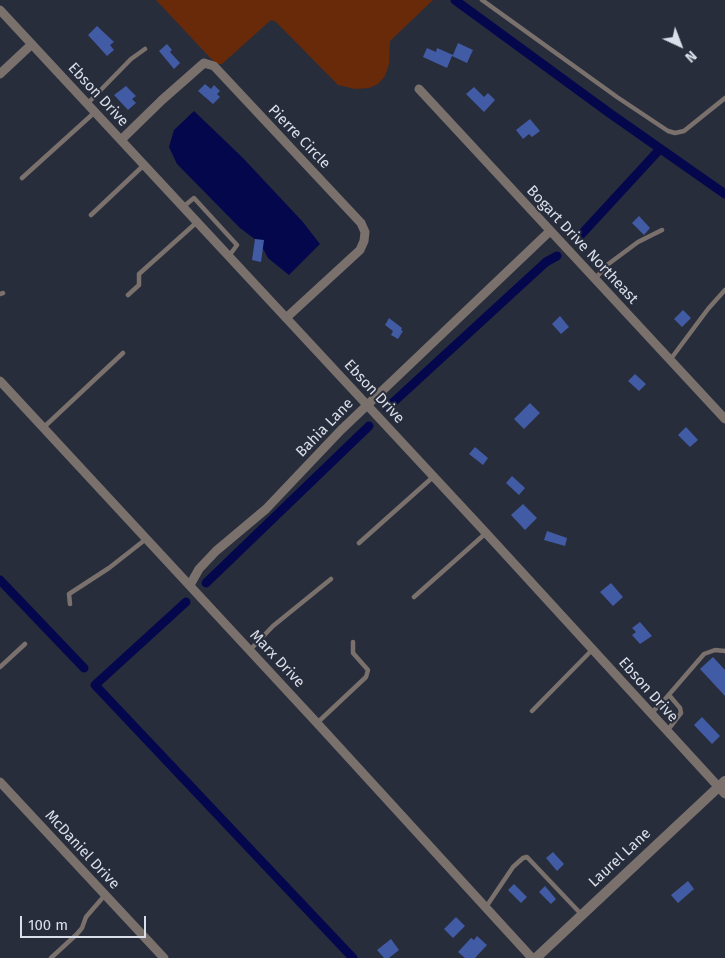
<!DOCTYPE html>
<style>
body{margin:0}
#map{position:relative;width:725px;height:958px;overflow:hidden;background:#282d3c;font-family:"Fira Sans",sans-serif}
canvas{display:block}
.north{position:absolute;left:655px;top:20px;width:50px;height:50px;-webkit-text-stroke:4px #282d3c;paint-order:stroke;rotate:137deg;font-size:14px;font-weight:700;line-height:20px;text-align:center;color:#dbdfe9}
.north::after{content:'';display:block;margin:auto;width:18px;height:22px;background:#dbdfe9;clip-path:polygon(50% 0,100% 100%,50% 72%,0 100%)}
.scale{position:absolute;left:20px;top:916px;width:126px;height:22px;box-sizing:border-box;border:2px solid #dbdfe9;border-top:0;padding-left:6px;font-size:15px;line-height:18px;white-space:nowrap;color:#dbdfe9;-webkit-text-stroke:4px #282d3c;paint-order:stroke}
</style>
<div id="map">
<canvas width="725" height="958"></canvas>
<div class="north">N</div>
<div class="scale">100 m</div>
</div>
<script>
const g = document.querySelector('canvas').getContext('2d');
g.lineJoin = 'round';
function fillPath(path, color) {
  g.fillStyle = color;
  g.fill(path, 'evenodd');
}
function toPath(rows) {
  const path = new Path2D();
  for (const r of rows) {
    path.moveTo(r[0], r[1]);
    for (let i = 2; i < r.length; i += 2) path.lineTo(r[i], r[i + 1]);
  }
  return path;
}
function strokePath(path, color, width, dash) {
  g.strokeStyle = color;
  g.lineWidth = width;
  g.lineCap = dash ? 'butt' : 'round';
  g.setLineDash(dash || []);
  g.stroke(path);
}
function drawText(font, color, halo, rows, align = 'center') {
  g.font = font + ' "Fira Sans",sans-serif';
  g.lineWidth = 4;
  g.setLineDash([]);
  g.textBaseline = 'middle';
  g.strokeStyle = halo;
  g.fillStyle = color;
  for (const [text, x, y, turn = 0] of rows) {
    g.save();
    g.translate(x, y);
    g.rotate((+turn || 0) * Math.PI / 180);
    g.textAlign = isNaN(turn) ? turn : align;
    if (halo) g.strokeText(text, 0, 0);
    g.fillText(text, 0, 0);
    g.restore();
  }
}
fillPath(toPath([
 [156,0,433,0,390,41,389,64,385,76,378,84,369,88,355,89,338,85,276,22,271,20,222,64,216,64]
]), '#682a09');
fillPath(toPath([
 [194,111,242,157,302,221,320,244,289,275,268,258,260,243,240,228,177,164,169,147,174,130]
]), '#05074d');
strokePath(toPath([
 [455,0,608,112,725,194],
 [578,238,660,149],
 [387,408,546,262,557,256],
 [0,580,84,668],
 [206,583,369,426],
 [186,602,95,685,353,958]
]), '#05074d', 9);
fillPath(toPath([
 [97,26,114,42,110,45,114,50,107,56,88,35],
 [458,43,473,50,467,63,452,56,447,68,423,57,427,48,436,52,437,48,453,55],
 [167,44,172,50,170,52,180,63,174,69,159,51],
 [205,84,211,89,214,85,220,91,217,94,220,97,213,104,198,91],
 [126,86,136,96,132,99,136,103,128,110,114,95],
 [474,87,484,97,488,93,495,100,484,112,466,94],
 [530,119,540,131,532,137,529,134,523,139,516,130],
 [639,216,650,228,644,235,632,223],
 [255,239,264,240,261,262,252,260],
 [683,310,691,318,682,327,674,319],
 [560,316,569,327,561,334,552,324],
 [389,318,402,328,401,330,403,331,398,339,391,335,393,331,385,325],
 [635,374,646,384,639,391,628,381],
 [530,403,540,413,524,429,514,419],
 [686,427,698,440,690,447,678,435],
 [475,447,488,458,483,465,469,454],
 [512,476,525,488,519,495,506,483],
 [523,504,537,518,525,530,511,515],
 [547,531,567,538,565,546,544,540],
 [611,583,623,597,613,606,600,592],
 [640,622,652,636,640,644,632,635,636,632,632,628],
 [713,657,725,670,725,696,700,669],
 [702,717,720,736,712,744,694,725],
 [553,852,564,864,557,871,546,858],
 [688,881,694,889,678,903,671,895],
 [514,884,527,897,521,903,508,890],
 [545,886,556,899,551,904,539,892],
 [456,917,465,926,453,938,444,929],
 [477,936,487,945,475,958,465,958,458,952,471,938,474,940],
 [391,939,399,950,389,958,384,958,377,950]
]), '#425ba5');
strokePath(toPath([
 [482,0,617,97,668,131,675,133,684,131,725,98],
 [87,104,131,59,145,49],
 [22,178,95,112],
 [183,207,194,198,237,245,229,256],
 [91,215,144,165],
 [595,279,607,265,638,242,662,230],
 [0,294,3,293],
 [128,295,139,285,139,274,197,222],
 [670,360,708,309,725,290],
 [43,428,123,353],
 [359,543,433,477],
 [414,597,486,533],
 [70,604,69,594,109,568,146,539],
 [250,650,273,626,331,579],
 [0,667,25,644],
 [532,711,592,650],
 [651,713,660,705,704,654,715,650,725,651],
 [317,723,366,677,368,670,353,653,353,642],
 [667,731,681,713,680,708,669,695],
 [486,907,513,867,523,858,527,857,582,915],
 [51,958,77,934,82,928,86,917,105,895]
]), '#7a716d', 4.5);
strokePath(toPath([
 [0,10,486,533,725,794],
 [0,74,32,44],
 [419,89,725,419],
 [121,140,162,100,204,63,214,66,361,223,365,232,364,241,360,250,286,318],
 [0,381,317,723,532,958],
 [190,585,199,569,216,551,266,509,341,430,550,231],
 [0,782,164,958]
]), '#7a716d', 9);
strokePath(toPath([
 [536,958,725,781]
]), '#7a716d', 10);
drawText('15px', '#dbdfe9', '#282d3c', [
 ["Ebson Drive",98,95,47],
 ["Pierre Circle",299,137,46],
 ["Bogart Drive Northeast",582,245,47],
 ["Ebson Drive",374,392,47],
 ["Bahia Lane",325,428,-46],
 ["Marx Drive",277,659,47],
 ["Ebson Drive",648,690,48],
 ["McDaniel Drive",82,850,47],
 ["Laurel Lane",620,858,-43]
]);
</script>
